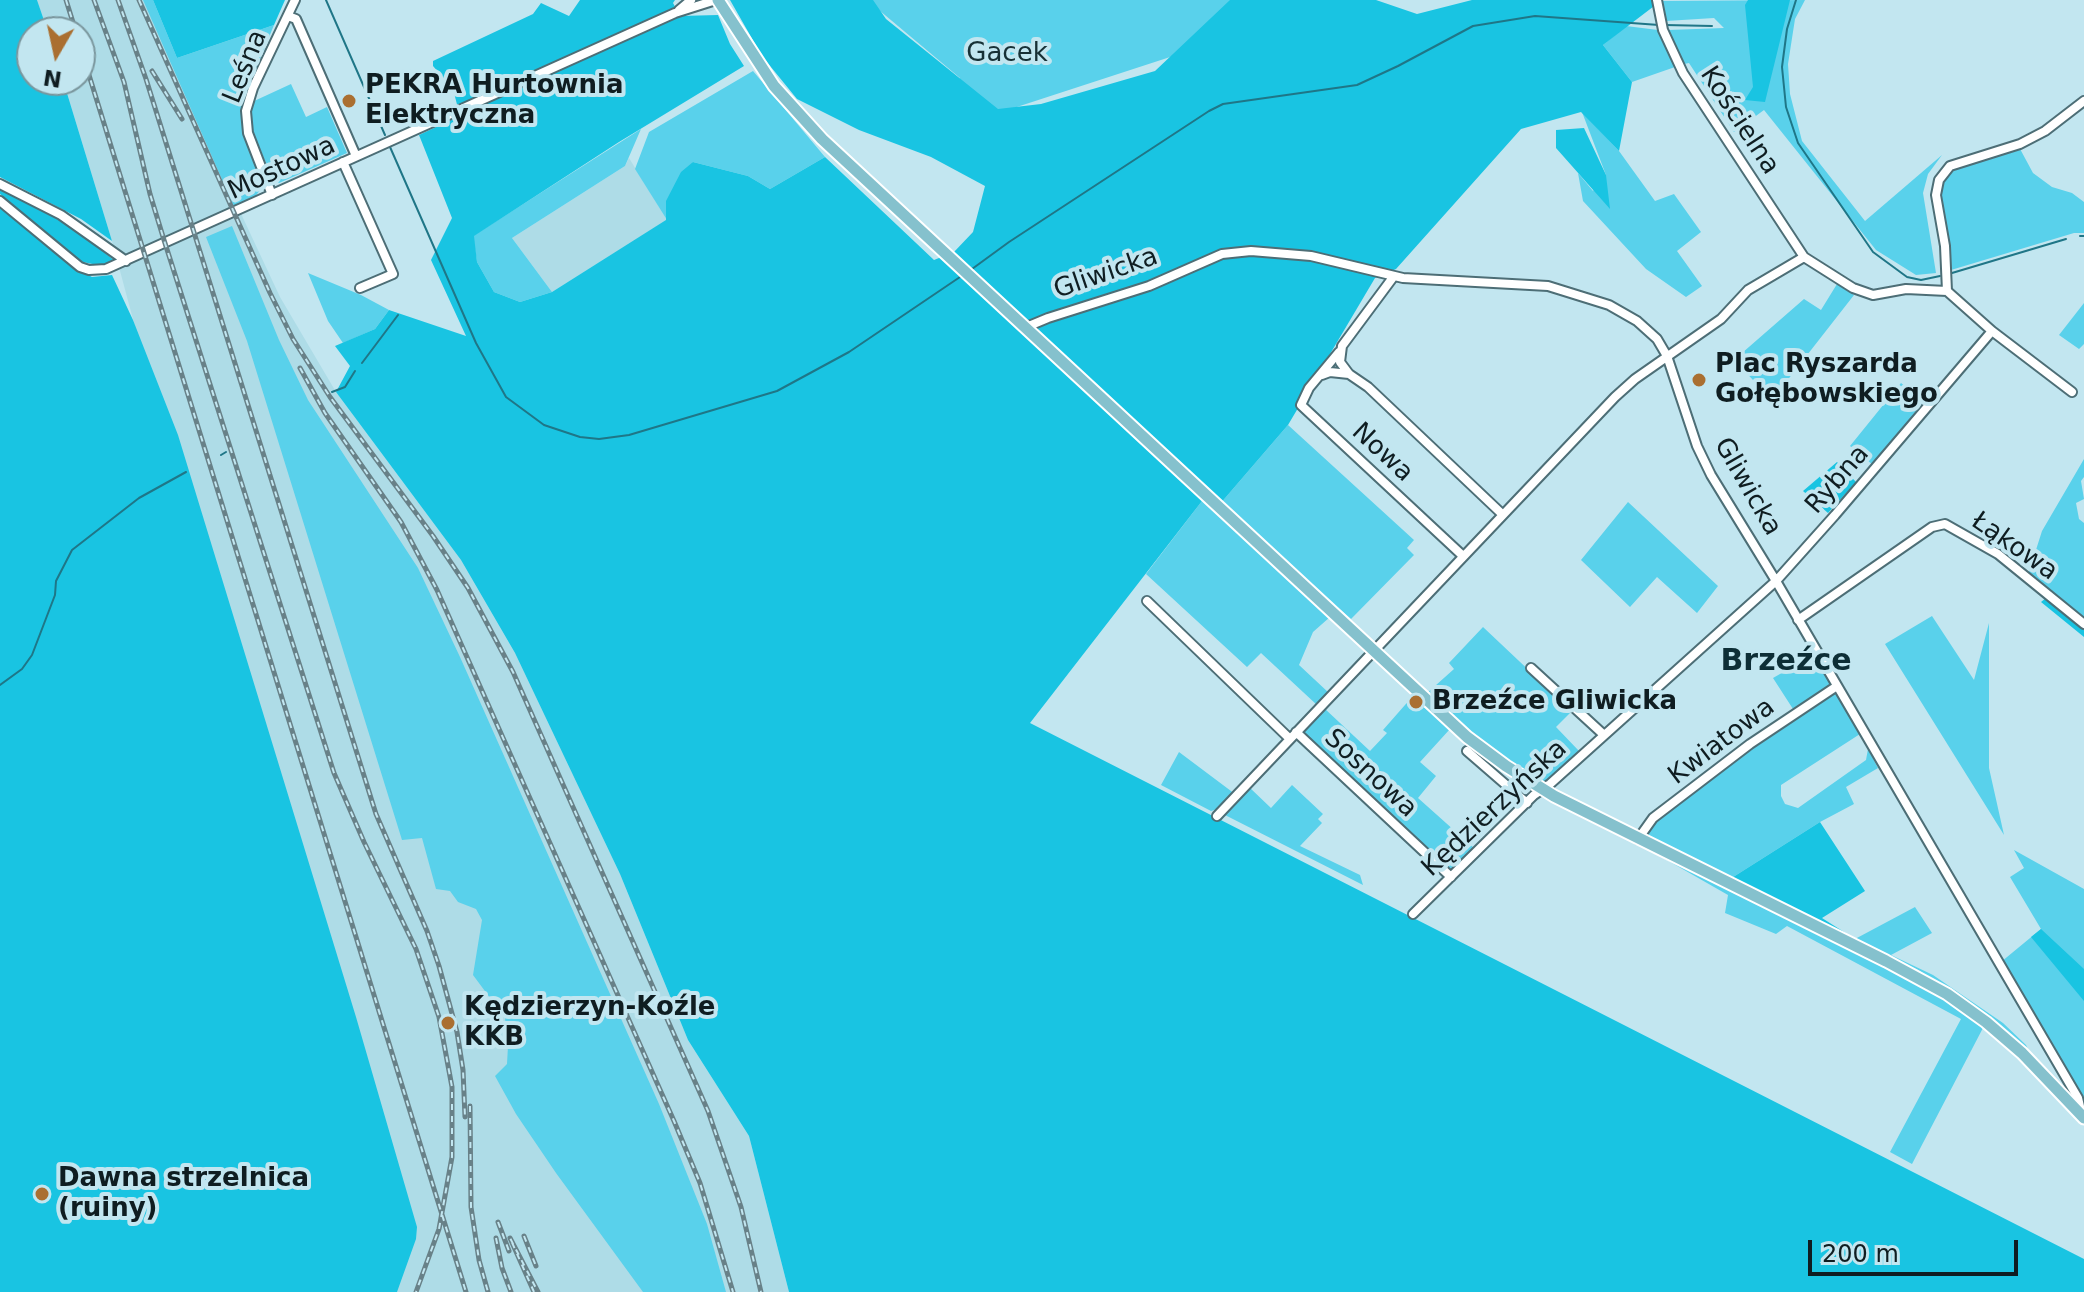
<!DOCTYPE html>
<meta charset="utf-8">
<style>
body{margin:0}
#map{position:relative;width:2084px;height:1292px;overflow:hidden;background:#c2e6f0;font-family:"DejaVu Sans",sans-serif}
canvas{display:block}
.north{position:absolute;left:16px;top:16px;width:80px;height:80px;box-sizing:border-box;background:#c2e6f0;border:2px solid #7a969d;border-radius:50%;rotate:189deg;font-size:22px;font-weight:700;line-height:32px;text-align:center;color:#0f1d21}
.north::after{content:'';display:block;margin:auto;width:28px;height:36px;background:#aa6f31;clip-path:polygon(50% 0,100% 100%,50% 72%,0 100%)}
.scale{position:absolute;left:1808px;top:1240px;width:210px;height:36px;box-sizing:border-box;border:4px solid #0f1d21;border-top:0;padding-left:10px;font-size:24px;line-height:28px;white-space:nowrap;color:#0f1d21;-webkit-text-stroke:6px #c2e6f0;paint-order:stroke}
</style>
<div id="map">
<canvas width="2084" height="1292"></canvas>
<div class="north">N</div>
<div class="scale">200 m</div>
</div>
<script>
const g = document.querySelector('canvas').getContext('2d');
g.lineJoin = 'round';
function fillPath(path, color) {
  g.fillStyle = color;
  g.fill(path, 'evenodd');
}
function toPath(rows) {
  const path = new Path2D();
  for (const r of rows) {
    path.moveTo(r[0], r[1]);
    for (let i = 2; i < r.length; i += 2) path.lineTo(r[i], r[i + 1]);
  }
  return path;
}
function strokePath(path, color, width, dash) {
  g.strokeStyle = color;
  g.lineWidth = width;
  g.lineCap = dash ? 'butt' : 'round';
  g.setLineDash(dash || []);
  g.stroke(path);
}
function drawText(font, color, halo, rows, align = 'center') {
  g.font = font + ' "DejaVu Sans",sans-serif';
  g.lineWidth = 8;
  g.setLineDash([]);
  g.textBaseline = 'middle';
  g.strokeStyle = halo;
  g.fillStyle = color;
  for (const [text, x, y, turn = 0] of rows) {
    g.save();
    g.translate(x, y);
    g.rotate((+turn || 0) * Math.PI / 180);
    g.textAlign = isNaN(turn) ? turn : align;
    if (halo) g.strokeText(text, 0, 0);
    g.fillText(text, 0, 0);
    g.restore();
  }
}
fillPath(toPath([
 [37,0,152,0,243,218,280,297,336,392,461,560,516,655,620,874,688,1040,749,1136,789,1292,394,1292,112,241,63,80,80,80,80,32,48,32],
 [629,158,667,220,552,292,512,238,625,166]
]), '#aedce7');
fillPath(toPath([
 [143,0,153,0,177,58,274,25,243,100,241,120,264,185,254,198,235,209],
 [867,0,1345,0,937,133,960,78],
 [1805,0,1795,19,1788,64,1790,94,1802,141,1865,221,1942,155,1928,174,1923,193,1936,273,1916,275,1876,250,1764,110,1734,132,1689,63,1684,64,1668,30,1724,28,1714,18,1666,21,1661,1],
 [1626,26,1658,30,1675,67,1632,82,1603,45],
 [753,71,825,157,770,189,748,176,693,162,667,220,635,169,649,132],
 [291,84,306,117,327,107,347,153,279,183,274,182,250,125,250,116,252,102],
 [1582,112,1619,151,1655,201,1674,194,1701,232,1677,251,1702,286,1686,297,1646,269,1583,201,1578,173,1593,191,1606,175],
 [641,129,625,166,512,238,552,292,520,302,494,292,477,262,473,236],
 [2019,147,2033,173,2052,187,2072,193,2084,202,2084,233,2074,233,1951,270,1940,194,1941,182,1952,169],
 [232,226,279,340,308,400,418,568,460,657,659,1104,707,1224,726,1292,643,1292,556,1173,516,1114,495,1076,507,1064,508,1046,505,1018,473,975,482,920,476,909,458,902,450,891,436,889,422,838,402,840,247,341,206,237],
 [308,273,361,295,389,310,375,329,343,343,328,321],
 [1837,284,1854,295,1772,400,1734,360,1804,299,1821,310],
 [2084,303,2084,344,2079,349,2059,335],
 [1901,383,1924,401,1873,465,1850,446],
 [1288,425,1414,540,1407,548,1414,555,1351,619,1220,504],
 [2084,459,2084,477,2081,481,2084,499,2076,503,2079,519,2084,523,2084,620,2028,575,2042,531],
 [1202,501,1330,617,1313,632,1299,665,1329,693,1317,705,1261,653,1247,667,1146,574],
 [1628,502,1718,586,1697,613,1657,577,1630,607,1581,560],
 [1932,616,1974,680,1989,623,1989,768,2004,835,1885,644],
 [1483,627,1572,711,1556,727,1579,751,1544,782,1510,764,1426,694,1454,669,1449,663],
 [1813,655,1833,684,1793,709,1773,678],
 [1836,690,1860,734,1781,785,1781,796,1785,804,1798,808,1866,760,1868,749,1878,768,1846,787,1854,804,1820,822,1730,879,1644,836,1651,825,1678,801,1802,710],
 [1412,697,1450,729,1420,762,1436,776,1418,798,1474,848,1450,870,1301,732,1324,708,1370,751,1387,733,1383,730],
 [1179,752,1235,794,1220,808,1211,811,1161,785],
 [1292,785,1323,814,1318,819,1322,823,1300,846,1360,875,1363,885,1223,814,1249,787,1271,808],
 [2014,850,2084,889,2084,1104,2001,962,2041,929,2010,877,2024,868],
 [1658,855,1718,882,1948,1000,1984,1026,1912,1164,1890,1152,1961,1019,1787,926,1776,934,1725,913,1728,895],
 [1915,907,1932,933,1891,955,1933,975,2003,1023,2026,1045,2031,1055,1980,1010,1918,970,1855,939]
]), '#59d1eb');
fillPath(toPath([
 [0,0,37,0,48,32,32,32,32,80,63,80,112,241,81,219,0,177],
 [153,0,285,0,274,25,177,58],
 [580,0,675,0,673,3,680,16,718,15,730,44,744,66,619,142,474,236,477,262,494,292,520,302,552,292,666,220,666,201,681,172,693,162,748,176,770,189,825,157,934,260,954,252,973,232,985,186,931,157,859,130,797,99,762,56,730,0,873,0,886,19,998,109,1041,104,1155,71,1230,0,1376,0,1417,14,1472,0,1662,0,1603,45,1632,82,1619,151,1581,112,1521,129,1396,269,1375,278,1288,425,1220,504,1202,501,1030,723,2084,1259,2084,1292,789,1292,749,1136,688,1040,620,874,515,653,461,560,336,392,350,366,335,346,375,329,389,310,466,336,431,260,452,218,419,135,460,116,453,89,433,66,433,61,533,14,541,3,569,16],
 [1748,0,1790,0,1765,102,1745,100,1753,87,1745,5],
 [1584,128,1606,175,1610,209,1556,148,1556,130],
 [0,188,74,228,115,261,102,266,83,262,67,252,0,194],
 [0,208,73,267,92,277,112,275,133,320,178,435,356,1017,417,1227,416,1239,397,1292,0,1292],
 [1837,462,1856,482,1828,513,1803,491],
 [2046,598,2084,630,2084,637,2041,602],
 [1820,822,1865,891,1822,918,1855,939,1730,879],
 [2041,929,2084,969,2084,1001,2031,937]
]), '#19c4e2');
strokePath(toPath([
 [326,0,385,135],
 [1796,0,1787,29,1782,67,1786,107,1798,143,1873,252,1907,277,1921,280,1940,276],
 [1665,25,1712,26],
 [390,147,476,343,506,397,544,425,580,437,599,439,629,435,777,391,849,352,960,277],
 [2080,236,2084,236],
 [972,269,1009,242,1209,111,1223,104,1357,85,1398,66,1473,26,1535,16,1659,25],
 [1952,273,2066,239],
 [362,363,398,315],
 [332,392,345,387,355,371],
 [221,455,226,452],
 [0,685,22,669,32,655,55,595,56,581,72,550,139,498,186,472]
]), '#1f7687', 2);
const minor = toPath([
 [1657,0,1663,30,1683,73,1804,257,1853,288,1873,295,1906,289,1947,291],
 [679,10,691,0],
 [288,16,296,19,356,156],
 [343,162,393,274,360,288],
 [0,184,61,215,126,261],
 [272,195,248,133,246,111,253,88,295,0],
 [0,201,80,267,89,270,106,269,675,13,716,0],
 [1394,276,1342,346,1340,362,1349,374,1368,387,1502,514],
 [1947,291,1945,246,1936,195,1939,180,1950,166,2020,144,2045,131,2084,101],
 [1024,328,1048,318,1149,286,1222,254,1251,251,1311,256,1403,278,1548,286,1609,305,1637,321,1657,339,1667,356,1697,446,1711,475,1776,581,2078,1098,2082,1115],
 [1992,331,2072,392],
 [1339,352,1309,388,1301,405,1463,556],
 [1322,375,1330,372,1349,374],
 [1147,601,1290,739],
 [1798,620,1932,527,1945,524,1998,554,2084,624],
 [1531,668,1604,735],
 [1296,732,1451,877],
 [1467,751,1527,803],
 [1217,816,1615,397,1635,379,1721,319,1748,290,1804,257],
 [1638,839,1653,818,1750,744,1837,686],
 [1413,914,1534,795,1550,784,1776,581,1835,515,1992,331,1947,291]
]);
const major = toPath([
 [718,0,774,86,822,139,1467,737,1506,766,1554,796,1886,961,1947,994,1986,1022,2022,1053,2084,1118]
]);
strokePath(minor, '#4d6e76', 12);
strokePath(major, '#fff', 15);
strokePath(minor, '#fff', 8);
strokePath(major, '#85c1cd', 11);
const rail = toPath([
 [66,0,76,32],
 [94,0,124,82,150,194,164,240,334,773,364,842,416,949,439,1017,452,1087,452,1157,439,1229,416,1292],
 [118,0,146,79,376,814,427,931,439,966,457,1032,463,1070,465,1117],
 [139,0,270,293,293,339,330,397,433,536,468,588,513,672,708,1111,741,1207,761,1292],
 [80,46,466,1292],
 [152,71,182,119],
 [300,368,325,413,401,522,437,590,674,1121,700,1183,733,1292],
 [470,1106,471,1207,479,1260,488,1292],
 [498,1222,509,1251],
 [524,1236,536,1266],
 [496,1238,502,1268,511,1292],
 [534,1292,510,1238,538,1292]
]);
strokePath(rail, '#688188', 5);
strokePath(rail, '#c2e6f0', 2, [6]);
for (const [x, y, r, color] of [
 [349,101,8,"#aa6f31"],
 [1699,380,8,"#aa6f31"],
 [1416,702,8,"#aa6f31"],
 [448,1023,8,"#aa6f31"],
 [42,1194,8,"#aa6f31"]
]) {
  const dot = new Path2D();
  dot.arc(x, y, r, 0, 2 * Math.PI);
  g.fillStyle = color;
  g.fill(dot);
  strokePath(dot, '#c2e6f0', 3);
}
drawText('26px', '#173035', '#c2e6f0', [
 ["Gacek",1007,54]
]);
drawText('26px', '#0f1d21', '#c2e6f0', [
 ["Leśna",246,67,-68],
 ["Kościelna",1739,121,57],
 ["Mostowa",282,169,-25],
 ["Gliwicka",1106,274,-19],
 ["Nowa",1382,453,43],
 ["Rybna",1838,480,-49],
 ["Gliwicka",1747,487,60],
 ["Łąkowa",2014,547,35],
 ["Kwiatowa",1722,742,-37],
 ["Sosnowa",1370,774,43],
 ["Kędzierzyńska",1495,809,-43]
]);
drawText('bold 26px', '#0f1d21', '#c2e6f0', [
 ["PEKRA Hurtownia",365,86],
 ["Elektryczna",365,116],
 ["Plac Ryszarda",1715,365],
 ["Gołębowskiego",1715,395],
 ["Brzeźce Gliwicka",1432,702],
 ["Kędzierzyn-Koźle",464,1008],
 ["KKB",464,1038],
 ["Dawna strzelnica",58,1179],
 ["(ruiny)",58,1209]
], 'left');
drawText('bold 30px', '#0d2e36', '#c2e6f0', [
 ["Brzeźce",1786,662]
]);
</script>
